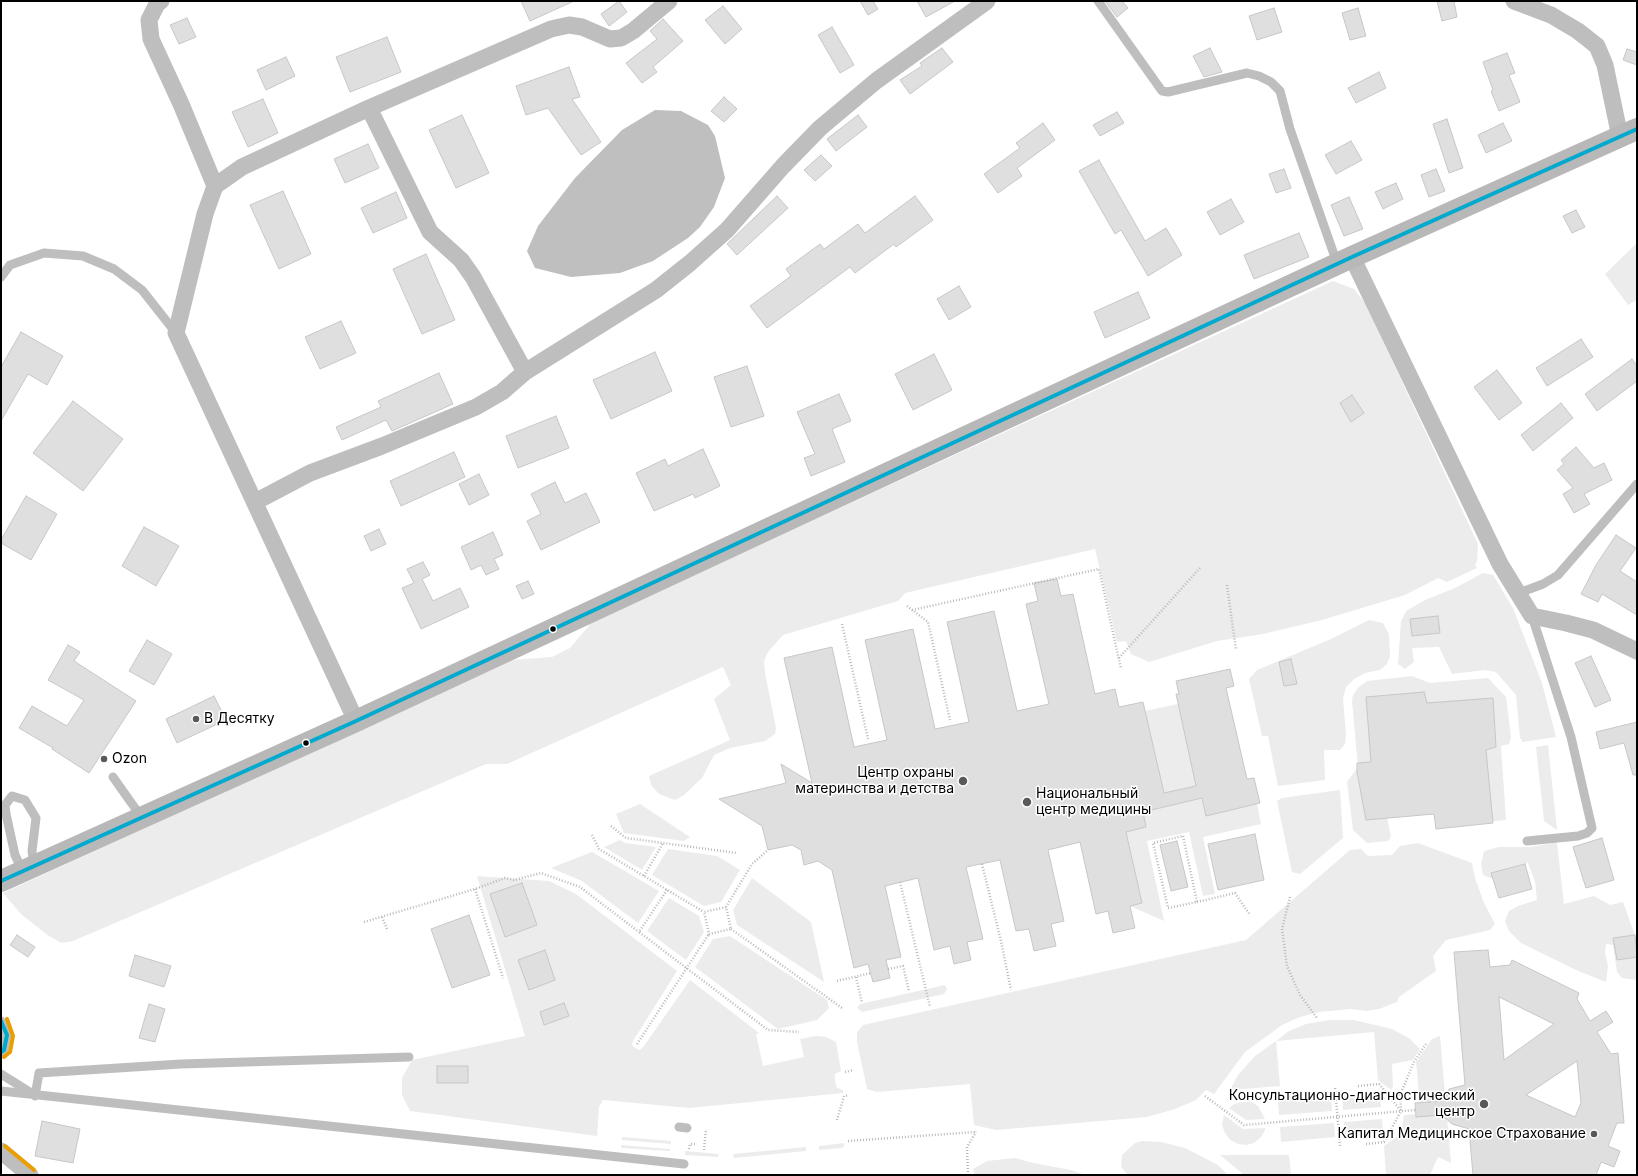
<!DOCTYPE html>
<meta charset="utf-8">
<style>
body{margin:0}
#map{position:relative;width:1638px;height:1176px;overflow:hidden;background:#fff;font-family:Inter,sans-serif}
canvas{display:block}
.frame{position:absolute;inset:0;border:2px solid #000;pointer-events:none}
</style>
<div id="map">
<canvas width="1638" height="1176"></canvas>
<div class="frame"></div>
</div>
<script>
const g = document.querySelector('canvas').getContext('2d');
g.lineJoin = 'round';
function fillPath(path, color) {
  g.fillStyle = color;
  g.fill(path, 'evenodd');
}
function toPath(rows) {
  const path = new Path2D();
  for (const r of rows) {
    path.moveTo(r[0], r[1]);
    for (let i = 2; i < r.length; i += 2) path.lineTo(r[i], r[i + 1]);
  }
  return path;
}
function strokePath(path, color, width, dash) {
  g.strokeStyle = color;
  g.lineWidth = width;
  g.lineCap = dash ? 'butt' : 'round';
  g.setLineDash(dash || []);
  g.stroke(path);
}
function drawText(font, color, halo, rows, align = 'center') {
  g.font = font + ' Inter,sans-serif';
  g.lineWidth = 3;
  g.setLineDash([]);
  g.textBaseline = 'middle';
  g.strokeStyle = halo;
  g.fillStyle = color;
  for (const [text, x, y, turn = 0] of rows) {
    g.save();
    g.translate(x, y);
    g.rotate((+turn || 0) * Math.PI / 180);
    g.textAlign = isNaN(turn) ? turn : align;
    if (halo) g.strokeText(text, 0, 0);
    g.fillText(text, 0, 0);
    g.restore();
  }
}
fillPath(toPath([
 [1637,243,1637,300,1628,305,1605,274],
 [1333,281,1354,289,1365,303,1478,544,1477,561,1475,565,1477,568,1447,582,1438,578,1405,595,1322,620,1263,634,1217,641,1149,662,1131,654,1126,641,1117,642,1095,549,905,593,898,601,783,635,768,652,764,661,765,673,776,728,775,734,765,741,730,748,714,755,702,778,684,795,675,800,659,794,651,785,649,776,730,740,714,699,731,685,723,667,507,764,486,764,73,941,61,943,46,934,21,914,3,893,511,660,552,657,570,648,592,622],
 [1483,573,1493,575,1513,608,1542,683,1556,737,1523,742,1520,738,1516,695,1496,672,1485,670,1452,674,1439,647,1412,648,1414,662,1405,669,1398,664,1401,621,1406,611,1425,600,1455,588],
 [1369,620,1383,623,1389,634,1390,656,1387,664,1380,670,1365,673,1354,679,1346,687,1343,698,1346,734,1345,744,1340,750,1324,750,1325,780,1278,786,1268,736,1262,736,1249,679,1257,670,1331,639],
 [1412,676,1430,683,1488,678,1506,697,1511,737,1509,744,1501,746,1506,820,1437,826,1435,812,1387,817,1391,837,1388,841,1367,843,1353,830,1347,782,1358,767,1352,701,1353,695,1358,688,1367,681],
 [1178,704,1196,786,1164,793,1145,711],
 [1548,745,1557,830,1544,821,1536,747],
 [1340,790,1343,838,1300,874,1292,872,1277,801,1282,798],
 [1202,798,1206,815,1257,804,1261,824,1203,837,1215,894,1203,896,1189,832,1147,841,1164,921,1130,906,1142,903,1123,816,1138,829,1146,827,1143,812],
 [640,804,690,837,684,841,624,833,616,814],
 [620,840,625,843,656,847,642,870,604,847],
 [1418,843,1472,863,1475,878,1484,903,1495,924,1490,930,1446,940,1433,956,1436,971,1399,997,1397,1002,1379,1009,1366,1011,1351,1009,1319,1012,1300,1017,1282,1025,1245,1052,1214,1094,1206,1090,1196,1100,1175,1109,1147,1117,996,1130,974,1125,970,1084,877,1092,867,1089,857,1042,857,1032,863,1025,1246,940,1350,850,1361,849,1368,856,1392,855,1400,846],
 [1553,843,1557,843,1564,904,1594,896,1610,905,1623,902,1637,941,1637,980,1622,978,1617,972,1613,945,1606,944,1605,953,1608,966,1606,982,1576,970,1521,943,1509,931,1505,921,1509,911,1518,906,1537,900,1535,882,1528,863,1492,873,1493,879,1483,875,1481,864,1484,851,1499,847,1530,847],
 [668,849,717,856,740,870,721,902,704,906,652,875],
 [592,852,659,891,638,923,582,881,551,868],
 [477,876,549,881,576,894,677,971,633,1041,632,1045,635,1048,640,1050,644,1046,690,980,759,1033,756,1034,763,1066,804,1057,800,1039,816,1036,826,1037,836,1042,841,1071,835,1074,835,1082,837,1088,843,1090,843,1093,689,1108,603,1100,599,1107,597,1136,410,1111,402,1095,402,1078,412,1060,525,1036],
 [752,878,811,922,824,982,737,925,733,910],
 [669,898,699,916,704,932,686,960,647,931],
 [730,936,827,1000,829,1008,817,1020,778,1029,771,1024,695,967,713,939],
 [945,985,947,989,944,994,862,1012,857,1008,860,1004],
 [1329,1020,1354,1020,1392,1029,1409,1038,1420,1049,1413,1060,1392,1064,1393,1086,1391,1090,1378,1080,1374,1032,1276,1041,1280,1086,1230,1090,1238,1075,1255,1056,1276,1041,1289,1031,1306,1024],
 [1440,1036,1451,1163,1438,1157,1430,1175,1386,1175,1384,1146,1401,1134,1404,1115,1421,1114,1416,1062,1432,1039],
 [1380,1093,1381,1107,1343,1110,1342,1095],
 [1331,1096,1332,1111,1279,1115,1278,1101],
 [1242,1102,1251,1102,1258,1106,1265,1119,1246,1120,1229,1108,1234,1104],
 [1224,1115,1243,1129,1265,1128,1265,1130,1261,1137,1254,1143,1246,1145,1238,1144,1230,1140,1225,1133,1222,1125],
 [1382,1119,1383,1133,1345,1137,1344,1122],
 [1334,1123,1335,1137,1281,1142,1280,1127],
 [622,1137,671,1141,671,1144,622,1140],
 [1142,1141,1161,1142,1185,1148,1218,1165,1228,1175,1128,1175,1121,1167,1122,1155,1135,1143],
 [844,1143,844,1147,841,1148,819,1150,819,1146],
 [621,1145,670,1149,670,1151,621,1148],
 [806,1147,806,1151,734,1158,733,1154],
 [685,1151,719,1154,718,1157,685,1155],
 [1220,1155,1289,1155,1291,1175,1244,1175],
 [1015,1158,1033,1163,1071,1170,1086,1175,975,1175,973,1169,987,1161]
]), '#ececec');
fillPath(toPath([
 [655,110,681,111,708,125,715,136,725,178,714,207,700,227,688,238,653,261,620,273,571,277,535,268,527,251,538,226,575,178,622,130]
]), '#bfbfbf');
const building = toPath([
 [521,1,574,1,530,21,521,1],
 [619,1,627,12,609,26,601,14,619,1],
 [860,1,873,1,878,9,868,15,860,1],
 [917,1,955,1,926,17,917,1],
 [1105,1,1122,1,1128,8,1117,17,1105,1],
 [1437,1,1454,1,1457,17,1442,21,1437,1],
 [723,6,742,29,725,44,705,20,723,6],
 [1274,8,1282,32,1257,40,1249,16,1274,8],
 [1358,8,1366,36,1350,40,1342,13,1358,8],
 [187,18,196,37,179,44,170,25,187,18],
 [663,19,683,41,653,67,657,72,642,83,626,63,657,39,650,31,663,19],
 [832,27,854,65,840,73,818,35,832,27],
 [387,37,401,72,350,92,336,57,387,37],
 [942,48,953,62,910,94,900,80,922,66,920,63,942,48],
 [1210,48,1222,72,1204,77,1193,56,1210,48],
 [1627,49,1637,52,1637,65,1623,60,1627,49],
 [1507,53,1515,73,1509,75,1520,102,1499,111,1491,91,1493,90,1483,62,1507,53],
 [286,57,295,76,266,90,257,70,286,57],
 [569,67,580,97,572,99,601,142,581,155,548,108,526,115,516,86,569,67],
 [1379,72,1386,88,1356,103,1348,88,1379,72],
 [724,97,737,109,724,122,711,111,724,97],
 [263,99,278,133,248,147,232,112,263,99],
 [1117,112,1124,123,1100,136,1093,125,1117,112],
 [462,115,489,173,456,188,429,130,462,115],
 [858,115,867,127,836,151,827,139,858,115],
 [1447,119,1463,168,1449,173,1433,124,1447,119],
 [1043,123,1055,140,1017,168,1022,176,998,193,984,174,1020,148,1016,143,1043,123],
 [1503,123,1512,141,1486,153,1478,135,1503,123],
 [1351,141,1362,160,1336,174,1325,155,1351,141],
 [368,144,379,168,345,183,334,159,368,144],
 [821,155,832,166,815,181,804,170,821,155],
 [1099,160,1145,241,1166,228,1182,255,1148,276,1121,230,1115,234,1079,171,1099,160],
 [1284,169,1291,188,1276,193,1269,174,1284,169],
 [1436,169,1445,191,1429,197,1421,175,1436,169],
 [1396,183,1403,199,1383,209,1375,192,1396,183],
 [283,191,311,254,279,269,250,205,283,191],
 [396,192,407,218,373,233,361,208,396,192],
 [777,196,788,208,737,255,727,244,777,196],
 [915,196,933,220,896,247,894,244,855,273,850,267,767,328,750,306,791,276,786,269,820,244,824,249,858,224,865,233,915,196],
 [1349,197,1363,229,1344,236,1331,205,1349,197],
 [1231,199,1244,222,1220,235,1207,212,1231,199],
 [1576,210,1585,227,1572,233,1563,216,1576,210],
 [1299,233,1309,257,1254,279,1244,255,1299,233],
 [426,254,455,320,422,334,393,269,426,254],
 [959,286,971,307,949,320,937,299,959,286],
 [1138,292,1150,318,1105,338,1094,312,1138,292],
 [341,321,356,353,320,369,305,337,341,321],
 [21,332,63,356,47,385,28,374,1,421,1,367,21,332],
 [1581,339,1593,357,1547,386,1536,368,1581,339],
 [655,352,672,391,611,419,593,380,655,352],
 [934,354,952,390,913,410,895,374,934,354],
 [1632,359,1637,366,1637,381,1597,411,1585,394,1632,359],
 [747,366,764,416,731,427,714,377,747,366],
 [1497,370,1522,403,1499,420,1474,387,1497,370],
 [439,373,453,404,392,431,386,420,342,440,336,427,381,407,378,401,439,373],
 [839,394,851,421,832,429,845,462,811,476,804,458,815,454,797,412,839,394],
 [1352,395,1364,413,1351,422,1340,403,1352,395],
 [73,401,123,439,83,491,33,453,73,401],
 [1561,403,1573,418,1533,451,1521,435,1561,403],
 [556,416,569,448,518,468,506,436,556,416],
 [1576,447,1594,468,1604,463,1612,480,1584,494,1590,504,1574,513,1563,494,1573,488,1557,470,1564,464,1561,460,1576,447],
 [703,449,720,486,695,498,693,494,654,511,636,473,665,459,668,466,703,449],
 [454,452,465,477,401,506,390,481,454,452],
 [479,474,489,495,469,505,459,484,479,474],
 [555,482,565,503,586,493,600,522,541,550,527,521,541,514,531,494,555,482],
 [26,496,57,514,31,560,1,543,1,540,26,496],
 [144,527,179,546,156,586,122,566,144,527],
 [379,529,386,544,371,551,364,536,379,529],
 [493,532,503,555,494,559,499,569,486,575,481,565,471,570,461,547,493,532],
 [1616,535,1636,548,1620,571,1637,582,1637,615,1602,594,1598,602,1581,594,1596,565,1616,535],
 [423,562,430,575,422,579,433,601,460,588,469,607,421,629,402,588,414,583,407,569,423,562],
 [1057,579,1061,596,1073,594,1095,694,1115,689,1119,707,1143,702,1164,793,1196,786,1176,694,1179,694,1176,681,1230,669,1234,686,1226,688,1247,779,1254,778,1260,803,1206,816,1202,798,1143,812,1146,827,1126,832,1142,903,1130,906,1135,928,1113,933,1108,911,1096,914,1080,842,1048,850,1064,921,1051,924,1056,946,1034,951,1029,929,1016,931,1000,860,966,867,983,939,967,942,971,960,954,964,950,946,934,950,918,878,885,886,901,957,886,960,890,978,873,982,868,964,854,968,832,870,818,861,804,865,801,850,792,845,768,850,762,826,719,799,786,783,781,764,812,783,784,658,832,647,854,747,887,740,865,640,913,629,935,729,969,722,947,622,994,611,1017,711,1049,704,1026,604,1038,601,1034,583,1057,579],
 [528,581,534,594,522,599,516,586,528,581],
 [1438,616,1440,633,1412,636,1410,619,1438,616],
 [147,640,172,654,154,685,129,671,147,640],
 [68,645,80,652,74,661,136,701,89,773,52,749,53,748,19,728,32,706,67,726,84,700,48,680,68,645],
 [1591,656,1611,700,1595,707,1575,663,1591,656],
 [1291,659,1297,684,1284,686,1279,662,1291,659],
 [1424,692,1427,703,1493,698,1496,747,1486,750,1493,823,1436,829,1434,814,1366,820,1357,772,1357,763,1371,762,1366,697,1424,692],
 [214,696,226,720,177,743,166,719,214,696],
 [1637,722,1637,775,1633,775,1624,743,1600,749,1596,732,1637,722],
 [1255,834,1264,880,1218,890,1208,844,1255,834],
 [1602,838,1614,880,1586,888,1573,847,1602,838],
 [1177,841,1188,887,1171,891,1160,845,1177,841],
 [1525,864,1532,889,1499,898,1491,873,1525,864],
 [522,883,537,925,505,937,490,894,522,883],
 [469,915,490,975,452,988,431,929,469,915],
 [17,935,35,947,28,957,10,945,17,935],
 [1635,935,1637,957,1617,960,1613,938,1635,935],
 [545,950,555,980,529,990,518,960,545,950],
 [1488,950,1490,967,1510,965,1512,960,1579,993,1577,999,1590,1021,1606,1011,1613,1022,1597,1032,1611,1054,1618,1053,1624,1123,1617,1123,1608,1146,1620,1151,1614,1167,1601,1162,1596,1175,1473,1175,1469,1129,1452,1124,1442,1115,1416,1117,1415,1103,1441,1101,1449,1089,1465,1085,1454,952,1488,950],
 [1499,997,1554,1024,1504,1060,1499,997],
 [1577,1061,1581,1103,1575,1117,1526,1095,1577,1061],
 [135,955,171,966,164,987,129,976,135,955],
 [564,1003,569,1016,544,1025,540,1012,564,1003],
 [149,1004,165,1009,155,1042,139,1038,149,1004],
 [437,1066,468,1066,468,1083,437,1083,437,1066],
 [42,1121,80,1129,73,1163,35,1156,42,1121]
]);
fillPath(building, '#dfdfdf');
strokePath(building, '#c7c7c7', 1);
strokePath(toPath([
 [1227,585,1236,650],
 [907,606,928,622,950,720],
 [912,610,1099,569,1121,669],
 [842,624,868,739],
 [1119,658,1200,568],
 [611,826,626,838,737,853],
 [592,835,599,849,704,912],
 [1183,836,1197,902,1168,908,1153,843,1183,836],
 [982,864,1001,941,1011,990],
 [644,876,663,843],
 [900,882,930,1007],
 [475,889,503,978],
 [667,890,639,932,768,1030,799,1032],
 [1290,897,1282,929,1287,966,1300,995,1317,1018],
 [1197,902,1235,893,1250,915],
 [726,907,704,912,709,934,731,929,726,907,752,864,768,850],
 [382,917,387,929],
 [364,922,475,889,505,878,514,880,541,873,580,887,639,932],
 [731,929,842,1008],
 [888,969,903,966,909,991],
 [856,977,862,1003],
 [837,981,871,973],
 [637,1044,709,934],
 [845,1072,854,1070],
 [1358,1086,1379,1084,1401,1111],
 [1335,1088,1340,1146],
 [1205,1096,1244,1125,1415,1110],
 [837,1120,844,1096,849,1095],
 [848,1141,976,1132],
 [1366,1144,1384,1142,1401,1111,1400,1095,1414,1062,1426,1044],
 [689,1149,690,1144,697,1144],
 [704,1150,706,1129],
 [968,1175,967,1147,976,1132]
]), '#b9b9b9', 2.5, [1, 2]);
strokePath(toPath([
 [1098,1,1162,91,1168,92,1247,73,1259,76,1271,82,1280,91,1290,129,1337,263],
 [1,277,10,265,44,253,83,256,114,269,142,290,176,333],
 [1519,593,1543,584,1558,575,1637,484],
 [113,777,142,818],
 [1527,841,1578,836,1587,833,1592,828,1571,737,1532,616],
 [23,872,15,855,6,814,5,805,12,796,25,800,36,818,32,851,34,867],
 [1,1021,7,1035,4,1050,1,1052],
 [1,1074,33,1094],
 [1,1091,684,1164],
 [35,1096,39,1073,181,1064,409,1057],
 [679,1127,687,1128]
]), '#bebebe', 9);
strokePath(toPath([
 [161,1,157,4,149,20,151,39,181,104,215,186],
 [1514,1,1551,15,1578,31,1597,46,1605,65,1620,137],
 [369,108,430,232,461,260,473,277,525,372],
 [1352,257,1500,564,1532,616,1566,623,1593,630,1637,651],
 [255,502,310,473,382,446,476,407,502,392,525,372,656,290,690,263,727,230,783,166,820,128,876,81,987,1],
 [356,721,176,333,205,214,215,186,242,167,369,108,551,29,569,25,582,27,610,39,621,38,633,31,669,1],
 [1,1151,30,1175]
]), '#bebebe', 17);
strokePath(toPath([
 [1,881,356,721,1352,257,1637,129]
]), '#b8b8b8', 22);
strokePath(toPath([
 [1,881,356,721,1352,257,1637,129],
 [1,1021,7,1035,4,1050,1,1052]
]), '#00a9ce', 4);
strokePath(toPath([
 [4,1057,10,1052,13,1036,7,1019],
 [5,1146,34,1170]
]), '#eb9e00', 4);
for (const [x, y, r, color] of [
 [553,629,3.5,"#000"],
 [196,719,4,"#595959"],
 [306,743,3.5,"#000"],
 [104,759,4,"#595959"],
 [963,781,5,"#595959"],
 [1027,802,5,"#595959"],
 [1484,1104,5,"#595959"],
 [1594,1134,4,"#595959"]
]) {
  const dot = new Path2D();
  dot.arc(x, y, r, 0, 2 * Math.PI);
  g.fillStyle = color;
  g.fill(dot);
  strokePath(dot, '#fff', 1.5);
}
drawText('14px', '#000', '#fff', [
 ["В Десятку",204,719],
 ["Ozon",112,759],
 ["Центр охраны",954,773,"right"],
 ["материнства и детства",954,789,"right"],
 ["Национальный",1036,794],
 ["центр медицины",1036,810],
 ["Консультационно-диагностический",1475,1096,"right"],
 ["центр",1475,1112,"right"],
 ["Капитал Медицинское Страхование",1586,1134,"right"]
], 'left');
</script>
